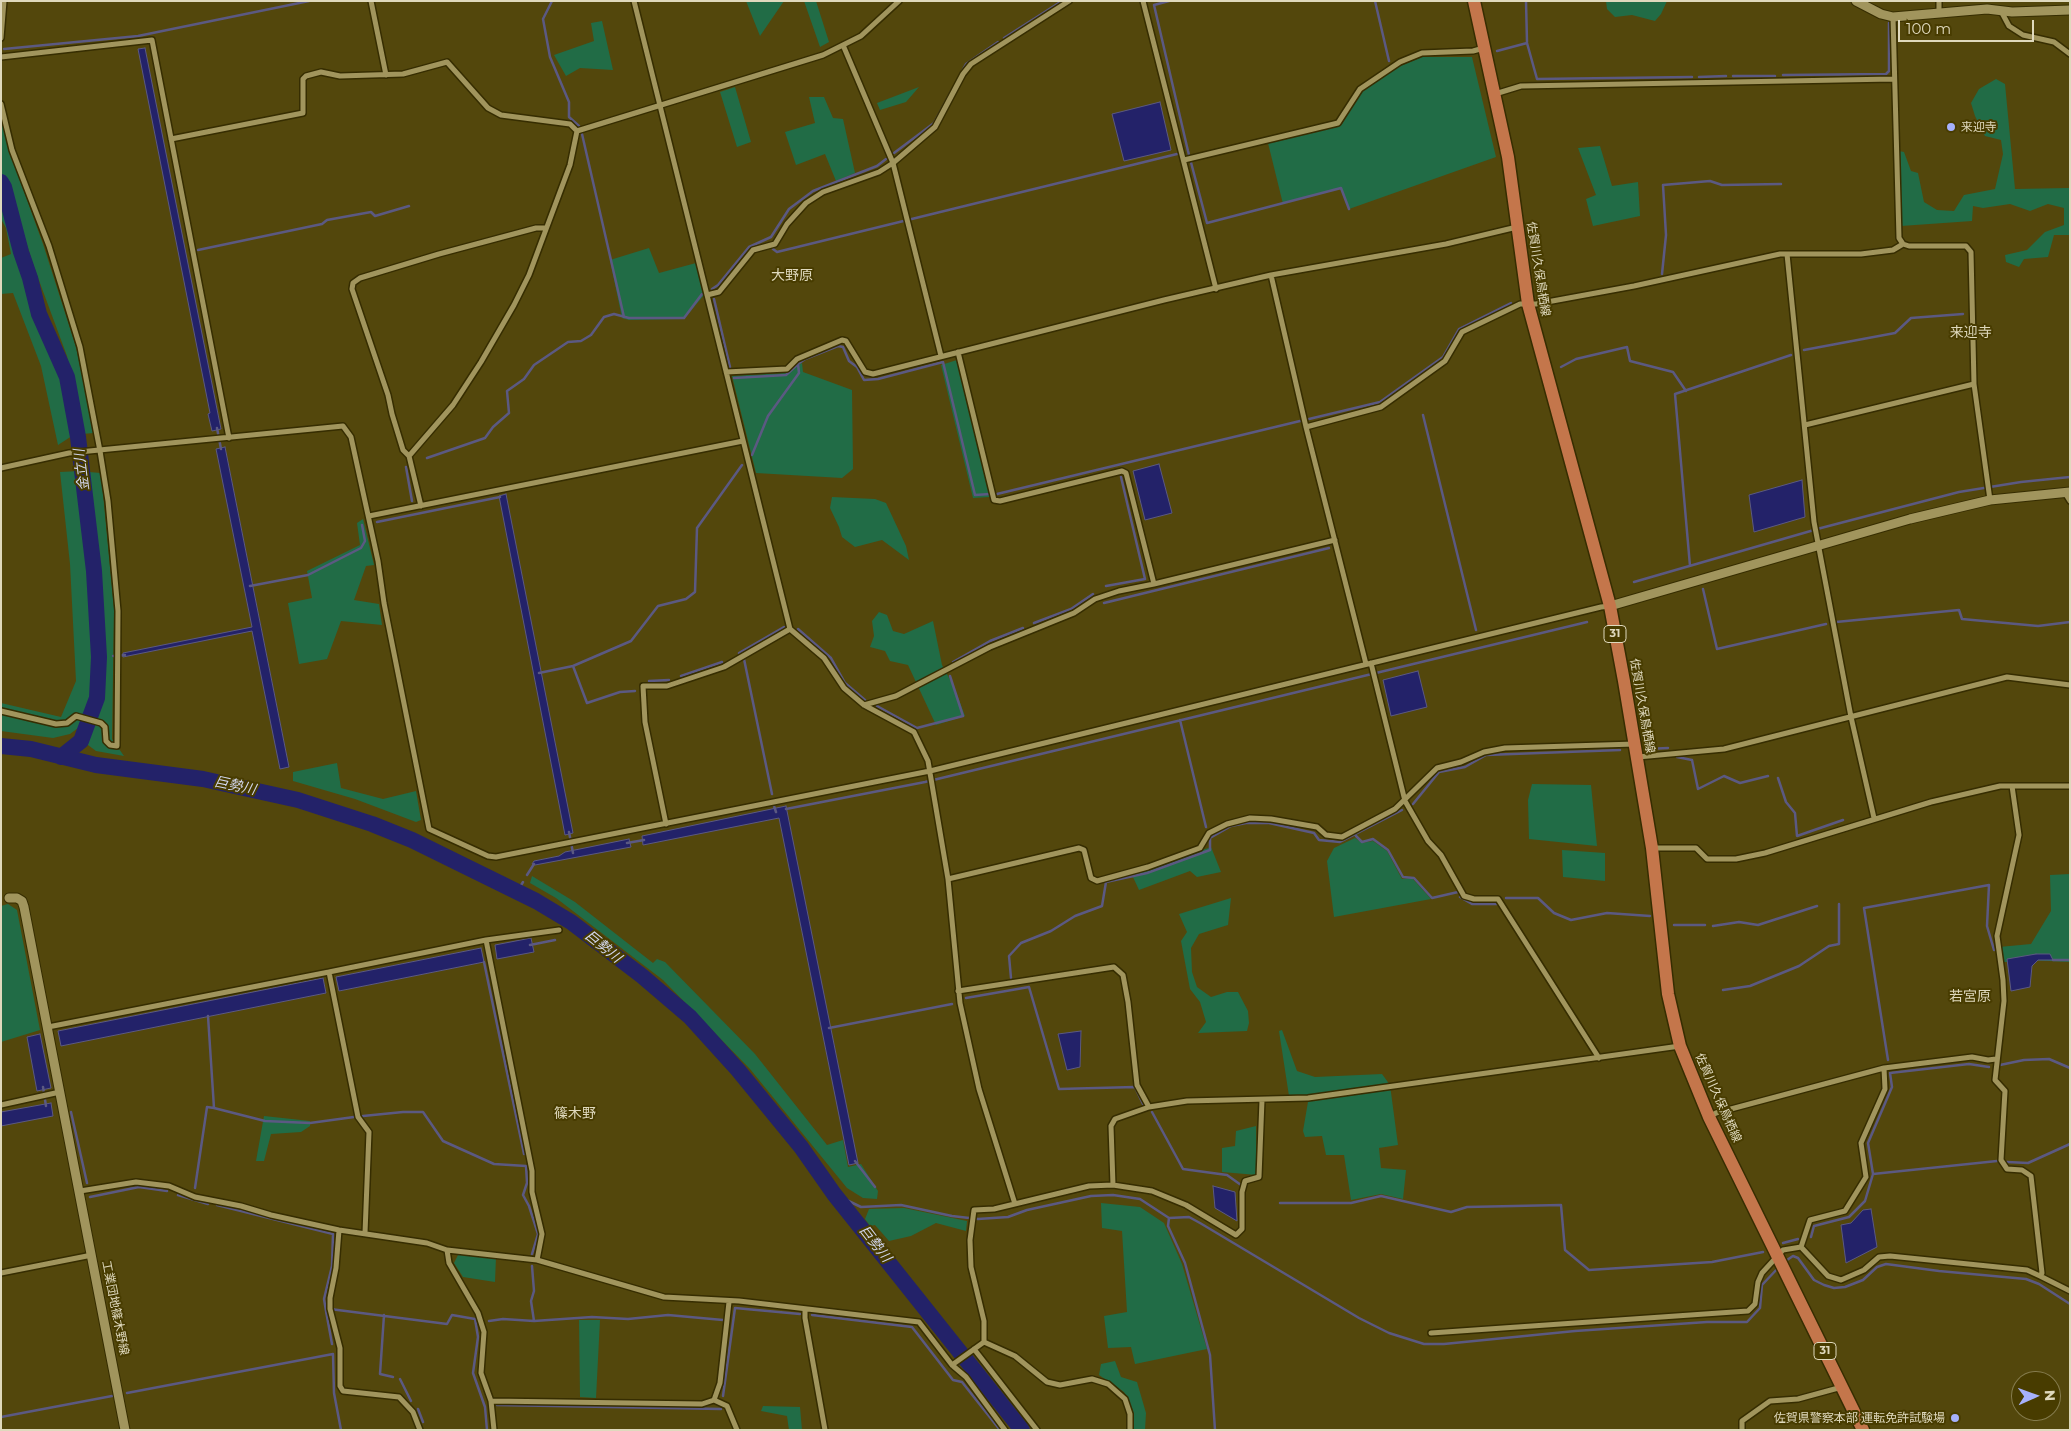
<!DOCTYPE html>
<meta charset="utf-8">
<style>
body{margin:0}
#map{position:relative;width:2071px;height:1431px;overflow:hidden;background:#53470c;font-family:Montserrat,sans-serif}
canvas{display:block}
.frame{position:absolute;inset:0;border:2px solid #dfd9bd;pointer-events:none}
.north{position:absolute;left:2011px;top:1371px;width:50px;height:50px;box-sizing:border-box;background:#483c00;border:1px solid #847b4c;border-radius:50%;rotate:88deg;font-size:14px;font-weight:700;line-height:20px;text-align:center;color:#dfd9bd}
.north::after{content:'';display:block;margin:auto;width:18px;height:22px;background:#a6b1fc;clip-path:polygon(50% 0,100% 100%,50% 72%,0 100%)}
.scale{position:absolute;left:1898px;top:20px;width:136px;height:22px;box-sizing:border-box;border:2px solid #dfd9bd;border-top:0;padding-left:6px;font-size:15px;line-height:18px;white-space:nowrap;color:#dfd9bd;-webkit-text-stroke:4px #483c00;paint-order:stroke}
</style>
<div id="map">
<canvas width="2071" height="1431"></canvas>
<div class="frame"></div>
<div class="north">N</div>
<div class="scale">100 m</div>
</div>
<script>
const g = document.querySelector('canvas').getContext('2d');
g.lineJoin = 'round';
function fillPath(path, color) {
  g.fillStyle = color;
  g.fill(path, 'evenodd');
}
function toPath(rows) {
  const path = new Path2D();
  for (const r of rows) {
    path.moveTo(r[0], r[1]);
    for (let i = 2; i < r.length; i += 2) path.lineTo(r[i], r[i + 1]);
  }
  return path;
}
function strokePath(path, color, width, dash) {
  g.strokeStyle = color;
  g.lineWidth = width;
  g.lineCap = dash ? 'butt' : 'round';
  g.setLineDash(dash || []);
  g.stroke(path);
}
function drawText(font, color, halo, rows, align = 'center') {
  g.font = font + ' Montserrat,"Noto Sans JP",sans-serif';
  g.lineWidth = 4;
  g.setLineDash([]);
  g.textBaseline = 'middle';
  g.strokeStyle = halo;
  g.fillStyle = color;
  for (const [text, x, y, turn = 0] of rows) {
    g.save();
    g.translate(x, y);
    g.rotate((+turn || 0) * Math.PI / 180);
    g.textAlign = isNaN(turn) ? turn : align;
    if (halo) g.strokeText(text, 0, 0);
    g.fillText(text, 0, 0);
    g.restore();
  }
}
fillPath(toPath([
 [746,1,784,1,760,36],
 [804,1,816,1,829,42,820,47],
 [1606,1,1667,1,1661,14,1655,21,1632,15,1615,17,1607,9],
 [602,21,613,70,580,68,566,76,554,55,594,41,591,23],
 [1422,57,1472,57,1496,157,1349,209,1340,188,1283,204,1268,143,1342,124,1361,91,1400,66],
 [1996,79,2005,84,2015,189,2069,188,2070,190,2070,235,2054,235,2048,257,2024,259,2019,267,2006,262,2005,255,2027,250,2045,232,2064,225,2064,208,2048,204,2030,211,2010,204,1983,208,1973,206,1972,221,1901,226,1899,151,1904,152,1911,171,1918,173,1924,202,1937,210,1954,211,1964,195,1995,189,2003,154,2001,140,1985,136,1975,116,1971,103,1979,89],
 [735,87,751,142,737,147,720,92],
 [919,87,906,102,880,110,877,103],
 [809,97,824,97,833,118,843,119,855,173,836,181,825,154,796,165,785,132,815,123],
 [1,116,10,153,43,244,76,347,94,433,82,434,67,356,34,267,7,182,1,174],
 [1600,146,1612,186,1638,182,1640,216,1593,226,1586,199,1596,195,1578,148],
 [1,191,9,225,42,332,63,377,75,434,58,445,41,366,13,293,1,294,1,258,11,254,6,228,1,219],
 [649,248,659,273,696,263,704,295,684,319,629,320,622,318,610,260],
 [957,360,990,497,973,498,941,365],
 [802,363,803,372,852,390,853,469,842,478,756,473,732,376,785,373],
 [80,471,91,573,94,657,93,692,82,725,70,734,53,738,1,731,1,703,61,717,76,681,70,564,60,472],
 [89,472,101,473,114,609,112,739,124,756,96,751,88,745,87,736,102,688,99,574],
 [832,497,875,499,886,503,906,546,909,560,882,540,855,547,842,537,839,527,830,508],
 [363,519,374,565,366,566,354,600,379,604,382,625,341,621,327,659,299,664,288,603,312,598,307,571,360,545,357,523],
 [879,612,887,615,893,631,904,634,933,621,942,665,955,689,965,716,936,725,908,665,890,661,885,651,870,647,874,636,872,621],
 [337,763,341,788,383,799,416,791,421,820,416,822,355,799,293,781,293,772],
 [1532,784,1591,785,1597,846,1529,839,1528,800],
 [1355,838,1362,843,1373,841,1387,851,1402,879,1412,878,1431,899,1334,917,1327,861,1334,848],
 [1211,847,1221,872,1197,877,1190,871,1139,890,1132,875],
 [1562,850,1605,853,1605,881,1563,877],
 [2070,874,2070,962,2007,959,2007,962,2001,962,1999,947,2031,944,2051,911,2050,875],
 [532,876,575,902,653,963,657,959,665,962,755,1054,827,1145,843,1140,848,1167,861,1164,878,1191,877,1199,863,1198,847,1188,750,1069,663,980,556,898,530,883],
 [1231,898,1228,925,1199,934,1191,948,1192,972,1197,987,1211,997,1227,992,1238,992,1248,1011,1249,1023,1247,1031,1198,1033,1206,1022,1200,1002,1190,989,1181,941,1187,932,1179,914],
 [8,904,17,910,40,1030,1,1042,1,906],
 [1282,1030,1297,1071,1315,1077,1382,1074,1390,1085,1398,1145,1379,1148,1381,1168,1406,1170,1403,1199,1381,1194,1351,1200,1344,1155,1326,1155,1322,1136,1305,1137,1303,1131,1309,1096,1289,1096,1279,1031],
 [264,1116,310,1121,310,1126,301,1132,271,1134,264,1161,256,1161],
 [1256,1126,1257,1175,1222,1172,1222,1148,1235,1146,1236,1131],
 [1101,1203,1140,1207,1164,1223,1182,1264,1207,1349,1135,1364,1131,1347,1108,1348,1104,1316,1127,1312,1122,1231,1102,1228],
 [904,1208,967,1221,966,1231,936,1223,911,1236,889,1241,875,1225,870,1226,865,1219,869,1209],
 [459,1253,496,1257,495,1282,463,1277,454,1263],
 [579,1320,600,1320,596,1398,580,1397],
 [1115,1361,1121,1377,1137,1382,1146,1413,1145,1430,1134,1430,1133,1410,1124,1392,1099,1375,1101,1364],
 [763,1406,800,1407,802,1430,789,1430,787,1416,761,1411]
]), '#216c46');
const water = toPath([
 [145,48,221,429,212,431,208,414,210,413,138,49,145,48],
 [1160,102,1171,150,1124,161,1112,114,1160,102],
 [225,447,289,767,280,769,252,631,123,657,123,653,252,627,216,449,225,447],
 [1159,464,1172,513,1145,520,1133,471,1159,464],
 [1802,480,1805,517,1754,532,1749,495,1802,480],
 [506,494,573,833,565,835,499,496,506,494],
 [1418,671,1427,707,1391,716,1383,680,1418,671],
 [786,806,858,1163,849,1165,779,818,643,845,642,836,786,806],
 [629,839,631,847,535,865,532,864,534,861,559,856,565,852,629,839],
 [531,938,534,952,497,959,495,945,531,938],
 [481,948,484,962,339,991,336,977,481,948],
 [2036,954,2050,954,2053,960,2038,960,2032,966,2030,987,2011,991,2007,959,2036,954],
 [323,978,326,993,61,1046,58,1031,323,978],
 [1081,1031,1080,1067,1067,1070,1058,1034,1081,1031],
 [40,1034,51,1088,37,1091,27,1037,40,1034],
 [51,1103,53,1116,1,1126,1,1112,51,1103],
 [1213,1186,1235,1192,1237,1221,1215,1208,1213,1186],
 [1871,1209,1877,1247,1846,1263,1841,1225,1851,1223,1863,1210,1871,1209]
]);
fillPath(water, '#232269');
strokePath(water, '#5b5982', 1);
strokePath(toPath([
 [552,1,543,19,550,57,569,102,569,117,579,126],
 [1169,1,1154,5,1188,151,1207,223,1341,188,1349,209],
 [1375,1,1389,61],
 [1526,1,1527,42],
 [1004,38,1062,1],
 [4,49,138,36,309,1],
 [1497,51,1527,43,1537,79,1692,77],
 [961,73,966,64,998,42],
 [1783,75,1886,74,1889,71,1889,23],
 [1733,76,1775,76],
 [1699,77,1726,76],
 [582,134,624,317],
 [894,153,934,123,953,88],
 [773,249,777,252,1177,154],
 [198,250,322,224,327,220,371,212,375,216,409,206],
 [1662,274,1666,235,1663,185,1710,181,1722,185,1781,184],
 [712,289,718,285,749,247,771,237,789,209,813,191,877,166,886,159],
 [714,299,730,367],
 [1804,350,1895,333,1911,318,1963,314],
 [1561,367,1576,359,1627,347,1630,361,1673,372,1686,391],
 [734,378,786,375,798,364],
 [1423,415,1476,630],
 [1309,419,1380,402,1443,357,1459,329,1511,303],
 [217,428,221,449],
 [752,455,768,416,799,373,798,364,805,359,838,346,843,347,849,361,857,367,864,380,878,379,943,362,975,495,990,494],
 [427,458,485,438,493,427,509,413,507,391,524,379,534,365,568,342,581,341,591,335,604,317,614,314,629,318,684,318,702,294],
 [406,467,412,501],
 [997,494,1300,421],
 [377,522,500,497],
 [1690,566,1675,394,1791,355],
 [1634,582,1821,528,1959,492,2021,482,2070,477],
 [250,586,308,575,361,548,365,541,362,525],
 [1106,586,1145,579,1121,477],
 [1703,589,1717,649,1826,624],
 [1104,603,1329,548],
 [1836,622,1959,610,1962,619,2038,626,2070,622],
 [1034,623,1071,609,1093,594],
 [798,629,831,658,845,683,865,700],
 [739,653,784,627],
 [113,656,125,655],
 [99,657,105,657],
 [744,659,772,794],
 [953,662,990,641,1023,628],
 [573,666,631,641,658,606,686,599,695,592,697,528,742,465],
 [539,673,573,666,587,703,620,692,635,691],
 [681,676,722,662],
 [649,681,669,680],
 [877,706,917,728,963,716,950,676],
 [1180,720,1206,827],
 [1647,749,1668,748],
 [1677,757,1692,760,1698,789,1724,776,1740,783,1768,776],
 [1778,778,1786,802,1795,813,1797,836,1843,820],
 [1413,804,1439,772,1465,767,1486,755,1620,750],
 [774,806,776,812],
 [786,809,925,782,1587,622],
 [569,832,573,853],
 [1356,836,1362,842,1373,839,1388,850,1403,877,1414,878,1432,898,1458,892],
 [627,843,644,840],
 [527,875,534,864],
 [517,892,523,882],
 [1460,897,1472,904,1497,904],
 [1506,898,1538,898,1554,913,1571,920,1607,913,1650,916],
 [1674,925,1705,925],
 [1713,926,1739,922,1758,925,1817,906],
 [530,945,555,940],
 [2053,960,2070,960],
 [484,962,524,1154],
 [1011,978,1009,956,1021,943,1051,931,1075,916,1102,906,1106,882,1147,873,1210,850,1210,838,1231,826,1246,823,1269,823,1314,833,1319,840,1340,842,1402,810],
 [1723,990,1750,986,1799,966,1829,946,1839,944,1839,904],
 [966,998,1029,987,1059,1089,1135,1087,1144,1106],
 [208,1016,214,1108,265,1121,310,1123,354,1117],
 [829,1028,952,1004],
 [1888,1060,1864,908,1989,885,1987,926,1994,950],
 [2000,1065,2024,1060,2049,1059,2070,1068],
 [43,1087,46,1106],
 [71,1112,87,1183],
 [1152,1112,1183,1169,1227,1175,1241,1185],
 [363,1116,403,1112,423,1112,443,1141,494,1164,526,1166,527,1183,523,1195,529,1206,538,1234,532,1254],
 [855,1161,875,1187],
 [2007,1162,2028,1163,2070,1144],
 [1873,1174,1868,1143,1892,1087,1890,1073,1969,1064,1989,1067],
 [195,1188,207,1107,214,1108],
 [834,1194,861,1207,901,1205,952,1216,978,1219,1008,1217,1027,1210,1091,1196,1113,1195,1140,1199,1169,1218,1189,1217,1200,1223,1359,1318,1389,1333,1424,1344,1444,1344,1575,1331,1707,1322,1747,1322,1760,1308,1762,1285,1778,1268],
 [178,1195,208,1204],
 [90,1197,139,1187,167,1191],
 [1280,1203,1351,1203,1381,1196,1451,1212,1467,1207,1561,1205,1565,1250,1589,1270,1712,1262,1763,1252],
 [217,1205,333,1234,332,1266,324,1299,326,1311],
 [1169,1218,1168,1226,1185,1263,1210,1355,1215,1430],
 [1811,1237,1814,1226,1849,1217,1865,1201,1873,1174,1997,1161],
 [1783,1243,1798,1239],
 [1784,1262,1793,1256,1798,1258,1814,1280,1824,1285,1834,1288,1845,1287,1863,1280,1877,1267,1886,1264,1939,1271,2026,1279,2039,1284,2070,1304],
 [532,1266,534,1291,531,1301,534,1321],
 [384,1315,380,1374,393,1377],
 [812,1315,912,1327,953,1380,962,1382,1000,1430],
 [489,1321,503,1319,534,1321,592,1317,628,1319,668,1315,723,1320],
 [332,1344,326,1311,330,1309,447,1324,452,1315,475,1319,478,1337,473,1373,485,1407,487,1430],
 [400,1379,411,1401],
 [127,1393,333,1354,334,1393,341,1430],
 [723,1396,735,1308,800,1314],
 [497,1405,721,1409],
 [418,1409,423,1422],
 [1,1417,112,1396]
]), '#5b5982', 2.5);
strokePath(toPath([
 [1,182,4,187,21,252,30,278,39,314,67,377,78,437,94,571,99,657,97,698,81,741,61,757],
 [1,746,31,749,96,765,203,779,298,800,372,824,412,840,536,901,571,922,642,976,690,1017,738,1070,801,1147,834,1194,1022,1430]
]), '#232269', 16);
const minor = toPath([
 [371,1,386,75],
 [634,1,790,629,824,658,844,688,864,705,914,732,928,761,948,879,960,1003,979,1089,1015,1204],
 [1143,1,1216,289],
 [1939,1,1939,13],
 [2001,11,2009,26,2023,35,2054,42,2070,54],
 [1893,17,1899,238,1903,244,1909,246,1966,246,1971,252,1974,384,1990,500],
 [1,38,4,1],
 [843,45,893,163,941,356],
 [1,57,152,40,229,438],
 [1495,94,1521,86,1893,79],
 [1,104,12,150,49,246,80,347,100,451,108,501,118,611,117,746,110,745,106,741,105,727,101,723,76,716,67,723,56,724,1,711],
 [577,131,823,55,861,36,899,1],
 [171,139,303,113,303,79,306,76,321,72,340,76,403,74,447,62,488,108,501,115,570,124,577,131],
 [1184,160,1338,123,1360,89,1400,62,1422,53,1473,51,1484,48],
 [1787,254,1814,522,1851,717,1874,818],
 [1271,275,1306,427,1366,664],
 [707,295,719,292,753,250,775,244,787,224,806,203,823,192,879,172,893,163,935,127,963,74,971,64,1069,1],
 [958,352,994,500,1000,501,1122,471,1126,473,1154,584],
 [726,372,787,369,797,359,842,340,846,341,865,372,873,374,1164,300,1271,275,1446,244,1517,227],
 [1805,425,1974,384],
 [1306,427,1381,407,1445,361,1462,332,1520,304,1536,304,1634,286,1780,254,1861,254,1893,250,1903,244],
 [409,456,453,405,481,362,514,305,529,275,570,165,577,131],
 [1,468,69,453,343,426,351,437,378,561,384,603,429,829,488,856,496,857,930,771,1601,607,1610,606],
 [2065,493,2070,501],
 [421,506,409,456,403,450,392,414,388,395,352,289,353,283,360,278,439,254,536,228,545,228],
 [369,516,743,441],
 [1371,663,1405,801,1428,841,1441,855,1464,896,1474,899,1498,899,1599,1058],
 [864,705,896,696,990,647,1074,613,1095,599,1119,591,1154,584,1335,540],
 [1638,757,1724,749,2007,677,2070,685],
 [2012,786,2019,835,1997,936,2003,980,2004,1001,1995,1080,2005,1091,2001,1160,2007,1169,2022,1170,2031,1176,2042,1273,2040,1276,2070,1291],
 [666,824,645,722,643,686,667,686,724,667,790,629],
 [1652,848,1696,848,1707,859,1736,859,1765,853,1931,802,2000,786,2070,786],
 [948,879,1079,848,1084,850,1091,878,1097,881,1148,867,1200,848,1209,833,1227,824,1250,818,1271,819,1317,827,1326,835,1342,837,1395,809,1437,768,1461,762,1484,752,1505,748,1635,744],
 [486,940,532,1171,532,1192,542,1234,537,1260],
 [329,972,486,940,559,930],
 [958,991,1114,967,1123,975,1128,1002,1137,1085,1149,1107],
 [48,1027,329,972,358,1117,369,1132,365,1233],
 [1,1105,60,1092],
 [1709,1117,1716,1113,1884,1068,1972,1057,1988,1060,1996,1059],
 [1113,1185,1111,1126,1115,1119,1149,1107,1187,1101,1308,1098,1680,1046],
 [80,1191,136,1182,169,1186,195,1197,241,1206,271,1215,339,1230,427,1243,447,1250,449,1263,478,1313,484,1332,481,1373,491,1401,494,1430],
 [339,1230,336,1268,330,1298,330,1309,340,1348,340,1386,343,1391,399,1397,413,1412,420,1430],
 [1801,1247,1828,1276,1841,1280,1864,1270,1879,1257,1890,1256,2027,1270,2040,1276],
 [447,1250,537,1260,664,1297,739,1301,919,1322,952,1365,966,1377,1005,1430],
 [1,1273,92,1255],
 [805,1309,805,1318,825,1430],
 [1431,1333,1748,1311,1755,1304,1758,1282,1762,1273,1783,1250,1801,1247,1810,1220,1845,1211,1866,1177,1861,1143,1885,1089,1884,1068],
 [984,1342,984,1321,971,1267,970,1240,974,1210,994,1209,1089,1186,1113,1185,1152,1191,1186,1205,1236,1235,1242,1229,1242,1192,1245,1181,1259,1177,1262,1100],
 [984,1342,1015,1356,1047,1382,1060,1385,1092,1379,1108,1384,1125,1399,1130,1414,1130,1430],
 [974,1349,1037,1430],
 [952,1365,984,1342],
 [714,1400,727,1406,737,1430],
 [491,1401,702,1404,714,1400,720,1383,729,1302],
 [1742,1430,1742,1421,1770,1401,1798,1399,1842,1387]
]);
const tertiary = toPath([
 [1856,1,1881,14,1893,17,1987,9,2012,12,2070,10],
 [1610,606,1910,519,1990,500,2070,492],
 [9,898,17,898,22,901,24,907,125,1430]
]);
const primary = toPath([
 [1474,1,1508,157,1528,304,1610,606,1624,681,1652,848,1668,994,1680,1046,1709,1117,1863,1430]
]);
strokePath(minor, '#362d01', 8);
strokePath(tertiary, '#362d01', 11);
strokePath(primary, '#362d01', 15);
strokePath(minor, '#a1955d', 5);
strokePath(tertiary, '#a1955d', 9);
strokePath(primary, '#c4764b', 12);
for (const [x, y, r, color] of [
 [1951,127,5,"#a6b1fc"],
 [1955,1418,5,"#a6b1fc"]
]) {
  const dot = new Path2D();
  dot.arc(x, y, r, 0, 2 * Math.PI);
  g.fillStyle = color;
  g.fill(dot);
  strokePath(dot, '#483c00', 2);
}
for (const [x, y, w] of [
 [1615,634,22],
 [1825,1351,22]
]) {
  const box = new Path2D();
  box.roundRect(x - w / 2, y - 8.5, w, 17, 4);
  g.fillStyle = '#483c00';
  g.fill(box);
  strokePath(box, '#dfd9bd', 1);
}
drawText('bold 11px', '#dfd9bd', null, [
 ["31",1615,634],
 ["31",1825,1351]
]);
drawText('12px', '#dfd9bd', '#483c00', [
 ["来迎寺",1961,127],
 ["佐賀県警察本部 運転免許試験場",1945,1418,"right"]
], 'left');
drawText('12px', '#dfd9bd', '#483c00', [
 ["佐賀川久保鳥栖線",1538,269,81],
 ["佐賀川久保鳥栖線",1642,706,80],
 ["佐賀川久保鳥栖線",1718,1098,66],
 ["工業団地篠木野線",115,1308,79]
]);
drawText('14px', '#dfd9bd', '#483c00', [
 ["大野原",792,276],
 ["来迎寺",1971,333],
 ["若宮原",1970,997],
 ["篠木野",575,1114]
]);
drawText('italic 14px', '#d2d6ec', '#483c00', [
 ["金立川",82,470,-97],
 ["巨勢川",235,786,12],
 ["巨勢川",603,947,39],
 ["巨勢川",875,1244,52]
]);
</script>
